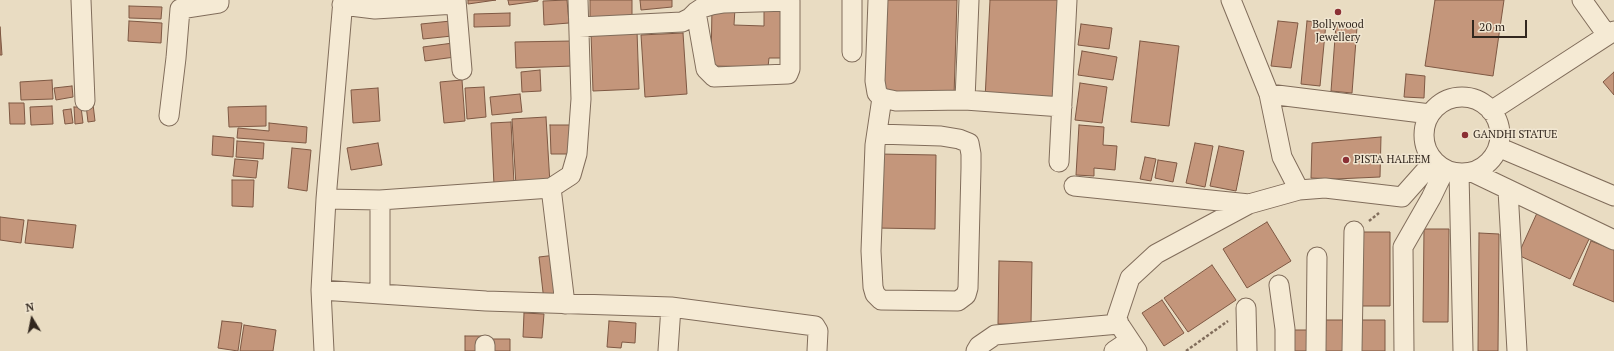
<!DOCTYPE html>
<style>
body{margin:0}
#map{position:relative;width:1614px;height:351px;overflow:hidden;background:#e9dcc2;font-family:"PT Serif",serif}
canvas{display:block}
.north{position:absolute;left:12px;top:299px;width:40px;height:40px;-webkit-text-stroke:3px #f1e6d1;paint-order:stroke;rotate:350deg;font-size:11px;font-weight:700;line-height:16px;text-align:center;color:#32271e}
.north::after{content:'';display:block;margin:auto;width:14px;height:18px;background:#32271e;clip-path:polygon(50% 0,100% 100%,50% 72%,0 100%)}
.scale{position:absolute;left:1472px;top:20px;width:55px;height:18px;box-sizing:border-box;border:2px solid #32271e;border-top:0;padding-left:5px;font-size:12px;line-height:14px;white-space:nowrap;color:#32271e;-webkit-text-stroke:3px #f1e6d1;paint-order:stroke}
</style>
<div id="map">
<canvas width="1614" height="351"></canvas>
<div class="north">N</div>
<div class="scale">20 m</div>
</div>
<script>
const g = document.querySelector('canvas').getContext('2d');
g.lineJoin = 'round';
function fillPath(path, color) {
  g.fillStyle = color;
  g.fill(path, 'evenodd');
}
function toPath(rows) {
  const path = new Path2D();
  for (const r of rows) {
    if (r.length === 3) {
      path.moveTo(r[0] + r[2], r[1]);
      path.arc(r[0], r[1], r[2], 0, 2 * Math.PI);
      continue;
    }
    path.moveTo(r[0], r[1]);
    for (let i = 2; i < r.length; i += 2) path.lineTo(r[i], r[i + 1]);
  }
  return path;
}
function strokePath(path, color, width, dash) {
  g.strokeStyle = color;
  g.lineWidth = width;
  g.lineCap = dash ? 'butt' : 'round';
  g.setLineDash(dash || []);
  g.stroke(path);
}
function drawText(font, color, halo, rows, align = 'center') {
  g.font = font + ' "PT Serif",serif';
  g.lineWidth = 3;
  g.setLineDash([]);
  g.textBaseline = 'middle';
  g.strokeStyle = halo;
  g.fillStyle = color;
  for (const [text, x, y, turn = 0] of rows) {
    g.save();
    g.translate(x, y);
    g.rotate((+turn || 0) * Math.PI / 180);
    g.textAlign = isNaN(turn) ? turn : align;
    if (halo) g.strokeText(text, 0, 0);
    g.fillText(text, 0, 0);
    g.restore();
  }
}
const building = toPath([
 [468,0,496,0,468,4,468,0],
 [508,0,538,0,538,1,509,5,508,0],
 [567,0,569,23,544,25,543,1,567,0],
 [590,0,632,0,632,17,590,17,590,0],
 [640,0,672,0,672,7,641,10,640,0],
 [887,0,957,0,954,96,883,94,887,0],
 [990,0,1058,0,1053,102,985,99,990,0],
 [1435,0,1504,0,1493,76,1425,66,1435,0],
 [129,6,162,7,161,19,129,18,129,6],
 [712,7,735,8,734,25,764,26,764,8,784,9,783,58,769,58,768,67,711,66,712,7],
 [510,13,510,26,474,27,474,14,510,13],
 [129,21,162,23,161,43,128,41,129,21],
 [451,21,452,36,423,39,421,24,451,21],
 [1278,21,1298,23,1291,68,1271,66,1278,21],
 [1307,21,1326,23,1320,86,1301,84,1307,21],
 [1081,24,1112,28,1109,49,1078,45,1081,24],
 [1336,25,1357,27,1352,93,1331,91,1336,25],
 [0,27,2,55,0,55,0,27],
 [637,31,639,89,593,91,591,33,637,31],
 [683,33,687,94,645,97,641,35,683,33],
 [572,41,573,66,516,68,515,42,572,41],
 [1140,41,1179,46,1169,126,1131,122,1140,41],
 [453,43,455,57,425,61,423,47,453,43],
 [1082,51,1117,57,1113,80,1078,75,1082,51],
 [540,70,541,91,522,92,521,72,540,70],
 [1614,72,1614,95,1603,82,1614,72],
 [1406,74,1425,76,1424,98,1404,97,1406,74],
 [52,80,53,99,21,100,20,82,52,80],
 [462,80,465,121,444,123,440,82,462,80],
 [1080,83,1107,87,1102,123,1075,120,1080,83],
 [72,86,73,97,56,100,54,88,72,86],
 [484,87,486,117,467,119,465,88,484,87],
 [378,88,380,121,353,123,351,90,378,88],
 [520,94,522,112,492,115,490,97,520,94],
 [9,103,24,103,25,124,10,124,9,103],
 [93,104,95,121,88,122,86,105,93,104],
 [52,106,53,124,31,125,30,107,52,106],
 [266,106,266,126,229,127,228,107,266,106],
 [74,107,81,107,83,123,75,124,74,107],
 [71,109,73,123,65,124,63,110,71,109],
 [546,117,550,184,516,186,512,119,546,117],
 [511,122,514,184,494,185,491,123,511,122],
 [269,123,307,127,306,143,237,138,238,128,269,131,269,123],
 [550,125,571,125,571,154,551,154,550,125],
 [1079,125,1104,127,1103,145,1117,146,1115,170,1094,168,1094,176,1076,175,1079,125],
 [213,136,234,138,233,157,212,155,213,136],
 [1381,137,1380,177,1335,179,1311,178,1312,143,1381,137],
 [237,141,264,143,263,159,236,157,237,141],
 [378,143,382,165,351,170,347,148,378,143],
 [1195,143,1213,146,1205,187,1186,183,1195,143],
 [1219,146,1244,151,1236,191,1210,186,1219,146],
 [292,148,311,150,307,191,288,188,292,148],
 [878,154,936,155,935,229,876,228,878,154],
 [1145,157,1156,159,1151,181,1140,179,1145,157],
 [235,159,258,161,256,178,233,176,235,159],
 [1158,160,1177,163,1173,182,1155,178,1158,160],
 [232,180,254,180,253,207,232,206,232,180],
 [1537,213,1590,237,1570,279,1518,255,1537,213],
 [0,217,24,220,21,243,0,240,0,217],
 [28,220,76,225,73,248,25,243,28,220],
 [1267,222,1291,261,1247,288,1223,249,1267,222],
 [1424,229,1449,229,1448,322,1423,322,1424,229],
 [1360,232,1390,232,1390,306,1359,306,1360,232],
 [1479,233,1499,234,1498,351,1478,351,1479,233],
 [1591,241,1614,250,1614,302,1573,285,1591,241],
 [556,255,561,299,544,301,539,257,556,255],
 [999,261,1032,262,1031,324,998,324,999,261],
 [1212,265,1236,300,1188,332,1164,298,1212,265],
 [1162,300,1184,333,1164,346,1142,313,1162,300],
 [524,313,544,314,542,338,523,337,524,313],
 [1326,320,1348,320,1348,351,1325,351,1326,320],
 [1360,320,1385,320,1385,351,1360,351,1360,320],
 [222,321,242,323,238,351,218,348,222,321],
 [609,321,636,323,635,343,622,342,621,348,607,347,609,321],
 [244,325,276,330,273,351,240,351,244,325],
 [1291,330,1310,330,1309,351,1290,351,1291,330],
 [465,336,482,336,481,351,465,351,465,336],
 [491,339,510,339,510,351,491,351,491,339]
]);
fillPath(building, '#c4967b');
strokePath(building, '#7e5843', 1);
const minor = toPath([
 [81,0,85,101],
 [456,0,462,70],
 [852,0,852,52],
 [878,0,875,81,877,93,882,98,896,101,965,100,1062,107],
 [1231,0,1269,94,1282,157,1299,190],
 [1582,0,1607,35],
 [342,5,375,9,456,4],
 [579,27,682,22,690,18,696,12,702,8,712,5,724,3,790,1,790,69,788,74,714,77,706,69,696,12],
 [1269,94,1430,114],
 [1462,135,38],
 [965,100,969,0],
 [1491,111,1614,31],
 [169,116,176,58,180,9,219,3,219,0],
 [877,134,941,136,959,139,969,143,971,154,971,168,968,288,966,295,958,301,881,300,875,294,873,287,871,251,875,145,882,98],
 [1498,147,1614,196],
 [1059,162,1067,0],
 [1472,172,1614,240],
 [1459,173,1463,351],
 [1074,186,1249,204],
 [551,188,565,304],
 [1508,190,1517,351],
 [326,199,380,200,551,188,571,175,577,154,581,99,578,0],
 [1279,285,1285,329,1285,351],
 [321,290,486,301,671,307,815,326,818,331,817,351],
 [380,294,380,200],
 [1246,308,1247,351],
 [324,351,321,290,326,199,343,0],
 [485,351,485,345],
 [668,351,671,307],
 [976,351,979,346,995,335,1119,324],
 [1114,351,1129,341],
 [1137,351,1119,324,1117,317,1130,278,1156,254,1249,204,1299,190,1325,188,1402,197,1434,161],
 [1316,351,1317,257],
 [1352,351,1354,231],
 [1404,351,1403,247,1431,198,1445,169]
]);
strokePath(minor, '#816d5b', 21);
strokePath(toPath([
 [1369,221,1379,213],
 [1186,351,1228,321]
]), '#816d5b', 2.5, [3, 2]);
strokePath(minor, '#f5ead4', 19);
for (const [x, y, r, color] of [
 [1338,12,4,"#8b3035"],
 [1465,135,4,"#8b3035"],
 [1346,160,4,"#8b3035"]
]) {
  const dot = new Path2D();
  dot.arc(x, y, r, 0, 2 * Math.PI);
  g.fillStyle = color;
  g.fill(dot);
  strokePath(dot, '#f1e6d1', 1.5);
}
drawText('11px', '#32271e', '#f1e6d1', [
 ["Bollywood",1338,25,"center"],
 ["Jewellery",1338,38,"center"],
 ["GANDHI STATUE",1473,135],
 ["PISTA HALEEM",1354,160]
], 'left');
</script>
